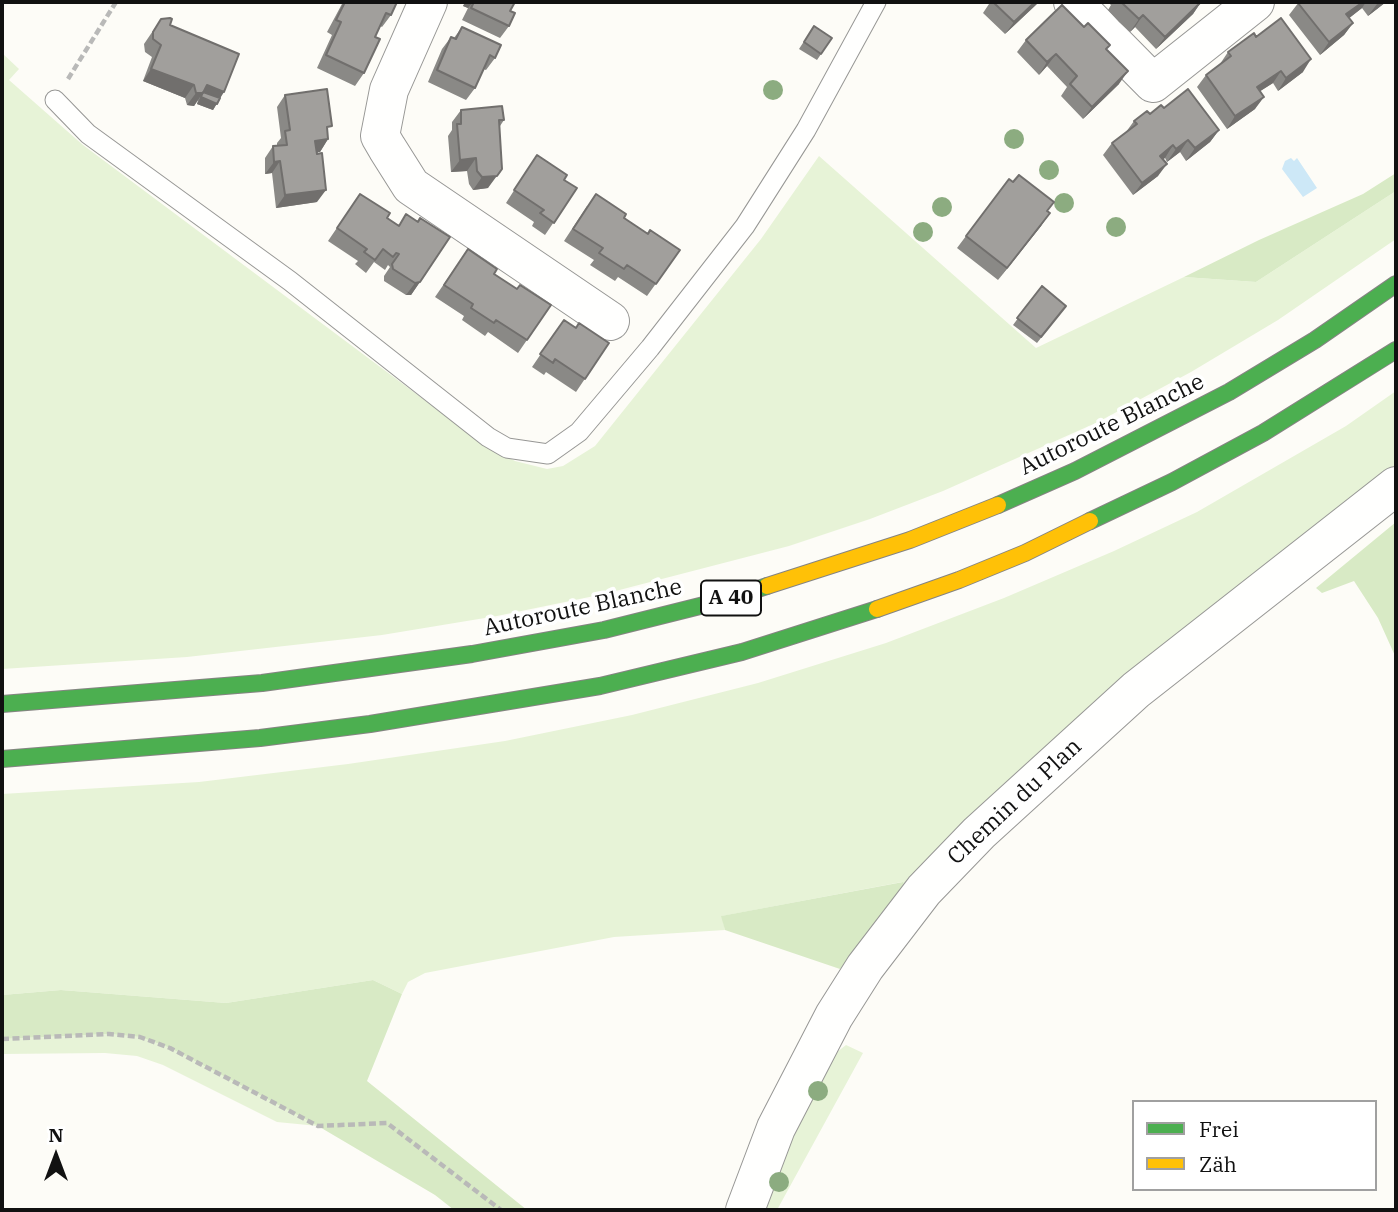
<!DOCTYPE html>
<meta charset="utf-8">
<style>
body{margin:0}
#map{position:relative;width:1398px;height:1212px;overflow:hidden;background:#fdfcf7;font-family:"IBM Plex Serif",serif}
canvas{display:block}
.frame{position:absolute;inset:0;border:4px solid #111;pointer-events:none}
.legend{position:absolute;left:1132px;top:1100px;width:245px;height:91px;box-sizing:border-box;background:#fff;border:2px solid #a0a0a0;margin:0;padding:9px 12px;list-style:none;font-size:21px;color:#111}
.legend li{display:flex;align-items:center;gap:14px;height:35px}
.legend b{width:35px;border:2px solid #a0a0a0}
.north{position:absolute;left:21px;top:1121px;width:70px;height:70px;-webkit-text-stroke:5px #fff;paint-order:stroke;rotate:0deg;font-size:19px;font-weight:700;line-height:28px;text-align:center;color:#111}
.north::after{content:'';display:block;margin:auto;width:24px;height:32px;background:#111;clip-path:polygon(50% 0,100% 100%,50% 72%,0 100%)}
</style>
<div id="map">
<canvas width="1398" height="1212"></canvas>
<div class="frame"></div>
<ul class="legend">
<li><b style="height:9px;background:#4caf50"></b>Frei</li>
<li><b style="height:9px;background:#ffc107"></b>Zäh</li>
</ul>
<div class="north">N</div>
</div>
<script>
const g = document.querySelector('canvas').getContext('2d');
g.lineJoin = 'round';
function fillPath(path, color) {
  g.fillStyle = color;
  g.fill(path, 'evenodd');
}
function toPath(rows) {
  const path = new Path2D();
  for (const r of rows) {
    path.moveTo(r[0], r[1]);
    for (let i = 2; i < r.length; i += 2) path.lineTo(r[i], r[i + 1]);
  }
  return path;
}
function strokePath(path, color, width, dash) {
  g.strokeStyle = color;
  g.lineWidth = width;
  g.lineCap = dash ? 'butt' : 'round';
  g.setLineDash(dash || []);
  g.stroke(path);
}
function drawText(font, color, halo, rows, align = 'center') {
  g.font = font + ' "IBM Plex Serif",serif';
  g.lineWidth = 7;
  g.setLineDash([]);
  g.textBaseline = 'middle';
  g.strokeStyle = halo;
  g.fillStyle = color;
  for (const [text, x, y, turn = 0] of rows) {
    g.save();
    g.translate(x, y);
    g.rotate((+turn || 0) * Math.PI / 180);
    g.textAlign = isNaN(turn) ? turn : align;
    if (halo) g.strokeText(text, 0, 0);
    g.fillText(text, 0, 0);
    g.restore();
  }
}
fillPath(toPath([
 [2,53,19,69,9,80,83,145,482,443,515,461,547,469,563,466,595,446,761,239,819,156,1036,348,1184,277,1256,282,1396,191,1396,239,1278,320,1191,372,1098,422,943,491,870,519,789,546,604,594,497,616,382,635,187,657,2,669],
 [1396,391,1396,468,905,888,902,882,722,916,725,930,614,937,425,973,408,982,402,994,373,980,226,1003,61,990,2,995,2,794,199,782,348,764,505,741,632,715,758,683,886,643,1004,598,1114,551,1197,512,1346,426],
 [109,1034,140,1037,170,1048,318,1126,277,1122,163,1065,137,1056,105,1053,2,1054,2,1039],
 [846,1045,863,1053,777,1210,755,1210,823,1063]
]), '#e7f3d7');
fillPath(toPath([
 [1396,173,1396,191,1256,282,1184,277,1259,240,1363,194],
 [1396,522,1396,658,1378,618,1354,581,1322,593,1316,588],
 [903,882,905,888,840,969,725,930,721,916],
 [373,980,402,994,367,1081,527,1210,454,1210,435,1195,318,1126,170,1048,140,1037,109,1034,2,1039,2,995,61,990,226,1003]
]), '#d8eac5');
fillPath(toPath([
 [1291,158,1294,161,1297,158,1317,188,1303,197,1282,169,1285,161]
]), '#cde8f7');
const lane = toPath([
 [55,100,88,134,290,281,488,437,507,448,548,454,579,432,650,348,745,226,806,130,876,2]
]);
const street = toPath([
 [428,2,389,90,380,136,387,148,411,186,610,321],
 [1073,2,1153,83,1255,2],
 [745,1210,776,1128,834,1016,865,967,924,890,979,833,1136,690,1396,486]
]);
const fast = toPath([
 [998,505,1075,471,1229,392,1315,340,1396,284],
 [1090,521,1172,482,1263,433,1396,350],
 [2,704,262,683,472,654,604,630,728,599,767,586],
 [2,759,260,738,370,724,600,686,742,652,877,609]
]);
const slow = toPath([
 [767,586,910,540,998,505],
 [877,609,959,580,1025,553,1090,521]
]);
strokePath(lane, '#979795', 21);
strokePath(street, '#979795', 40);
strokePath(fast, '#858482', 18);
strokePath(slow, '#858482', 18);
strokePath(toPath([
 [68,79,116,2],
 [2,1039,109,1034,140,1037,170,1048,318,1126,387,1123,501,1210]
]), '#b9b9b8', 4.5, [7, 3.5]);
strokePath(lane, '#fffffe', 19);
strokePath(street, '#fffffe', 38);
strokePath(fast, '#4caf50', 16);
strokePath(slow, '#ffc107', 16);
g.fillStyle = '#8cac80';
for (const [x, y] of [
 [773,90],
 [1014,139],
 [1049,170],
 [1064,203],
 [942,207],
 [1116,227],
 [923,232],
 [818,1091],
 [779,1182]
]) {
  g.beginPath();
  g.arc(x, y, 10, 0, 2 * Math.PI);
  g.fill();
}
fillPath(toPath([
 [343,2,397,2,391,15,382,27,380,26,375,37,364,73,355,86,317,68,332,35,327,32],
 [465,2,515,2,510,11,509,26,500,38,462,20,468,8,463,6],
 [987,2,1039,2,1005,34,983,13,989,4],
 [1108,2,1201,2,1193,14,1156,49,1135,27,1130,32,1119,22,1108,10,1111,5],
 [1299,2,1386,2,1368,16,1362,8,1349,18,1353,23,1344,35,1320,55,1289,15],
 [161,19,170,25,220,98,213,110,197,104,198,100,194,106,187,105,185,98,143,81,152,57,145,52,144,44],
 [814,26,832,38,817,60,799,49],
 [462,27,495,58,486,70,483,69,475,88,466,100,428,82,442,49,451,37,454,38],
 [1256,37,1303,72,1278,91,1273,83,1260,91,1255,109,1227,129,1197,87,1206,75,1220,64,1228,52],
 [1026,40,1107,50,1119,84,1083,119,1061,96,1067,87,1047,66,1039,75,1017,52],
 [285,95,327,132,328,139,320,152,316,152,317,202,276,208,272,173,265,174,265,158,273,146,277,146,277,143,281,138,277,107],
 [1164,108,1219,130,1210,142,1186,161,1180,152,1167,162,1165,158,1163,159,1158,176,1133,195,1103,155,1112,143,1126,132,1134,121],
 [461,110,504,120,500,126,488,188,473,190,469,184,467,171,451,172,448,136,452,130,452,122],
 [529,167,564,180,577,188,545,235,532,226,534,222,506,203],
 [360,194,387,218,398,225,417,222,450,237,411,295,406,295,384,281,384,276,390,267,388,265,385,270,374,262,366,273,355,264,358,261,328,241],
 [587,206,624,218,647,234,680,250,647,296,618,277,615,281,590,265,594,260,564,241],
 [1047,211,1041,226,998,280,957,248,966,236],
 [468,249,494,274,517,289,551,305,518,353,488,332,485,336,462,320,464,316,435,297],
 [1042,286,1066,306,1037,343,1013,325],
 [564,320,576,328,609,343,576,392,546,372,544,375,532,367]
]), '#8a8986');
fillPath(toPath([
 [466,2,473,2,468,8,463,6],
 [1035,2,1039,2,1005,34,1014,22],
 [1201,2,1193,14,1156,49,1165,37],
 [1363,2,1366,2,1362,8,1338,27,1346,14],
 [1379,2,1386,2,1368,16,1377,4],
 [1143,15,1135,27,1130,32,1139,19],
 [1353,23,1344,35,1320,55,1329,42],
 [1056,54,1047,66,1039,75,1047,62],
 [1311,59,1303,72,1278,91,1286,78],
 [151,69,194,85,185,98,143,81],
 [1128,71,1119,84,1083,119,1092,107],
 [1281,71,1273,83,1248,99,1257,87],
 [207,85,224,92,213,110,197,104,202,94,194,106,187,105,196,93],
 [1264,97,1255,109,1227,129,1235,116],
 [1219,130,1210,142,1186,161,1195,148],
 [328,139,320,152,307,153,315,141],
 [1188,140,1180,152,1167,162,1176,149],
 [1173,145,1165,158,1151,168,1160,156],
 [476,158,467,171,451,172,460,160],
 [280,161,272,173,265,174,274,162],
 [1167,164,1158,176,1133,195,1142,183],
 [502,169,488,188,473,190,482,177],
 [326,190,317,202,276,208,285,195],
 [1050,213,1041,226,998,280,1007,268],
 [420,282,411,295,406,295,415,283]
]), '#716f6d');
const building = toPath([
 [345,2,397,2,391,15,386,13,375,37,380,39,364,73,326,55,341,22,336,20,345,2],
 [474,2,515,2,510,11,515,13,509,26,471,8,474,2],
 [993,2,1035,2,1014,22,993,2],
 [1121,2,1201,2,1165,37,1143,15,1139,19,1121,2],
 [1299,2,1363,2,1346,14,1353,23,1329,42,1298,3,1299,2],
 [1062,5,1084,27,1088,23,1110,45,1106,49,1128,71,1092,107,1070,84,1077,76,1056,54,1047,62,1026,40,1062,5],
 [170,18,172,19,170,25,239,54,224,92,207,85,203,93,196,93,194,85,151,69,161,45,153,39,153,32,161,19,170,18],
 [1281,18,1311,59,1286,78,1281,71,1257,87,1264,97,1235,116,1206,75,1231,56,1228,52,1254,33,1256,37,1281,18],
 [814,26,832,38,821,54,804,42,814,26],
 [462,27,501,45,495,58,490,55,475,88,437,70,451,37,456,39,462,27],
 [327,89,332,126,327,127,328,139,315,141,317,154,322,153,326,190,285,195,280,161,274,162,273,146,287,145,285,131,290,130,285,95,327,89],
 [1188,89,1219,130,1195,148,1188,140,1176,149,1173,145,1160,156,1167,164,1142,183,1112,143,1137,124,1134,121,1147,111,1150,114,1161,105,1164,108,1188,89],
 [203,92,220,98,217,104,201,97,203,92],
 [502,106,504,120,499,120,502,169,497,176,482,177,477,171,476,158,460,160,457,124,461,124,461,110,502,106],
 [537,155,567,175,564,180,577,188,554,223,540,213,544,210,514,190,537,155],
 [1019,175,1054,202,1047,211,1050,213,1007,268,966,236,1009,179,1013,182,1019,175],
 [360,194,390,213,387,218,399,226,406,214,418,222,420,218,450,237,420,282,415,283,393,269,392,264,399,254,396,253,393,257,383,249,375,260,364,252,367,249,337,228,360,194],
 [596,194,626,214,624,218,648,234,650,230,680,250,656,284,627,265,624,269,599,253,603,248,573,229,596,194],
 [468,249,497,269,494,274,517,289,520,285,551,305,527,340,496,320,494,323,471,308,473,304,444,285,468,249],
 [1042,286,1066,306,1041,337,1017,318,1042,286],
 [564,320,576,328,579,323,609,343,585,379,555,359,553,363,540,354,564,320]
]);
fillPath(building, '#a19f9c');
strokePath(building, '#716f6d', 2);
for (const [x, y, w] of [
 [731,598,60]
]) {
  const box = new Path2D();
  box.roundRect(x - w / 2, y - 17.5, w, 35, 5);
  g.fillStyle = '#fff';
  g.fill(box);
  strokePath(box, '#111', 2);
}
drawText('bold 21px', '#111', null, [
 ["A 40",731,598]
]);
drawText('23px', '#111', '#fff', [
 ["Autoroute Blanche",1112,425,-26],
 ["Autoroute Blanche",583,608,-12],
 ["Chemin du Plan",1015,802,-43]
]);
</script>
